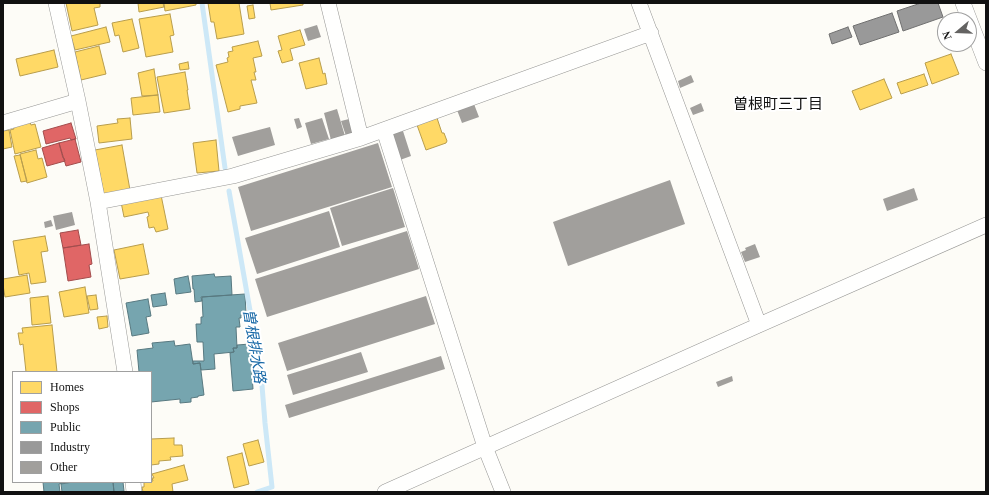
<!DOCTYPE html>
<meta charset="utf-8">
<style>
body{margin:0}
#map{position:relative;width:989px;height:495px;overflow:hidden;background:#fdfcf7;font-family:Georgia,serif}
canvas{display:block}
.frame{position:absolute;inset:0;border:4px solid #111;pointer-events:none}
.legend{position:absolute;left:12px;top:371px;width:140px;height:112px;box-sizing:border-box;background:#fff;border:1px solid #a0a0a0;margin:0;padding:5px 7px;list-style:none;font-size:12px;color:#111}
.legend li{display:flex;align-items:center;gap:8px;height:20px}
.legend b{width:20px;border:1px solid #a0a0a0}
.north{position:absolute;left:937px;top:12px;width:40px;height:40px;box-sizing:border-box;background:#fff;border:1px solid #a0a0a0;border-radius:50%;rotate:251deg;font-size:11px;font-weight:700;line-height:16px;text-align:center;color:#111}
.north::after{content:'';display:block;margin:auto;width:14px;height:18px;background:#646362;clip-path:polygon(50% 0,100% 100%,50% 72%,0 100%)}
</style>
<div id="map">
<canvas width="989" height="495"></canvas>
<div class="frame"></div>
<ul class="legend">
<li><b style="height:11px;background:#ffd966"></b>Homes</li>
<li><b style="height:11px;background:#e06666"></b>Shops</li>
<li><b style="height:11px;background:#76a5af"></b>Public</li>
<li><b style="height:11px;background:#999"></b>Industry</li>
<li><b style="height:11px;background:#a19f9c"></b>Other</li>
</ul>
<div class="north">N</div>
</div>
<script>
const g = document.querySelector('canvas').getContext('2d');
g.lineJoin = 'round';
function fillPath(path, color) {
  g.fillStyle = color;
  g.fill(path, 'evenodd');
}
function toPath(rows) {
  const path = new Path2D();
  for (const r of rows) {
    path.moveTo(r[0], r[1]);
    for (let i = 2; i < r.length; i += 2) path.lineTo(r[i], r[i + 1]);
  }
  return path;
}
function strokePath(path, color, width, dash) {
  g.strokeStyle = color;
  g.lineWidth = width;
  g.lineCap = dash ? 'butt' : 'round';
  g.setLineDash(dash || []);
  g.stroke(path);
}
function drawText(font, color, halo, rows, align = 'center') {
  g.font = font + ' Georgia,"Noto Sans JP",serif';
  g.lineWidth = 4;
  g.setLineDash([]);
  g.textBaseline = 'middle';
  g.strokeStyle = halo;
  g.fillStyle = color;
  for (const [text, x, y, turn = 0] of rows) {
    g.save();
    g.translate(x, y);
    g.rotate((+turn || 0) * Math.PI / 180);
    g.textAlign = isNaN(turn) ? turn : align;
    if (halo) g.strokeText(text, 0, 0);
    g.fillText(text, 0, 0);
    g.restore();
  }
}
const homes = toPath([
 [66,3,100,3,100,7,94,8,98,25,72,31,66,3],
 [138,3,163,3,164,7,139,12,138,3],
 [164,3,196,3,196,5,165,11,164,3],
 [208,3,239,3,244,34,217,39,214,22,211,22,208,3],
 [270,3,303,3,303,5,271,10,270,3],
 [253,5,255,18,249,19,247,6,253,5],
 [170,14,174,35,170,36,173,52,146,57,139,19,170,14],
 [132,19,139,48,123,52,119,35,115,36,112,23,132,19],
 [106,27,110,42,75,50,71,36,106,27],
 [300,30,305,45,290,49,293,60,282,63,278,51,282,50,278,36,300,30],
 [258,41,262,56,253,58,256,72,254,72,256,80,251,80,257,103,240,106,240,109,228,112,216,65,228,62,227,58,229,57,228,52,233,51,232,47,258,41],
 [99,46,106,74,81,80,75,52,99,46],
 [54,50,58,67,20,76,16,59,54,50],
 [951,54,959,74,932,84,925,63,951,54],
 [319,58,323,74,325,73,327,84,306,89,299,63,319,58],
 [188,62,189,69,180,70,179,64,188,62],
 [154,69,158,95,142,96,138,73,154,69],
 [185,72,188,90,187,90,190,109,164,113,157,77,185,72],
 [924,74,928,85,901,94,897,83,924,74],
 [884,79,892,98,860,110,852,91,884,79],
 [158,95,160,112,133,115,131,98,158,95],
 [130,118,132,139,99,143,97,126,118,123,117,119,130,118],
 [437,118,442,133,444,133,447,141,446,143,426,150,417,125,437,118],
 [29,119,31,125,35,124,41,147,15,154,10,130,14,129,12,124,29,119],
 [9,130,12,147,3,149,3,131,9,130],
 [216,140,219,171,197,173,193,143,216,140],
 [122,145,130,190,104,195,95,150,122,145],
 [36,150,38,159,42,158,47,177,27,183,20,154,36,150],
 [20,155,27,181,21,182,14,156,20,155],
 [161,195,168,229,156,232,154,227,149,228,147,217,149,216,148,212,124,217,121,202,161,195],
 [45,236,48,251,41,252,46,282,31,284,29,273,19,275,13,241,45,236],
 [143,244,149,274,120,279,114,250,143,244],
 [27,275,30,293,5,297,3,285,3,279,27,275],
 [85,287,89,313,64,317,59,292,85,287],
 [96,295,98,309,90,310,87,296,96,295],
 [48,296,51,323,32,325,30,298,48,296],
 [107,316,108,327,99,329,97,317,107,316],
 [52,325,57,372,26,372,23,344,20,345,18,333,23,333,22,328,52,325],
 [174,438,174,445,182,445,183,456,170,457,171,460,159,461,159,464,151,465,151,439,174,438],
 [258,440,264,462,249,466,243,444,258,440],
 [242,453,249,484,234,488,227,457,242,453],
 [184,465,188,480,172,484,173,492,143,492,142,487,144,487,144,482,153,481,152,478,154,478,152,474,184,465]
]);
fillPath(homes, '#ffd966');
strokePath(homes, '#b89d4c', 1);
const shops = toPath([
 [71,123,76,139,71,140,70,138,46,144,43,131,71,123],
 [75,139,81,162,66,166,59,143,75,139],
 [59,143,63,158,64,158,65,161,47,166,42,148,59,143],
 [78,230,81,245,63,248,60,233,78,230],
 [89,244,92,264,89,265,91,277,68,281,63,248,89,244]
]);
fillPath(shops, '#e06666');
strokePath(shops, '#a24c4c', 1);
const public = toPath([
 [214,274,215,277,231,276,232,295,201,297,202,301,195,302,194,289,193,289,192,276,214,274],
 [188,276,191,292,176,294,174,279,188,276],
 [165,293,167,305,153,307,151,295,165,293],
 [245,294,246,314,241,315,241,318,239,318,240,327,236,327,237,348,233,348,234,352,214,354,215,369,201,370,200,363,193,364,193,361,204,361,203,342,197,342,196,324,201,324,201,317,203,317,202,297,245,294],
 [148,299,151,316,146,317,149,333,132,336,126,303,148,299],
 [174,341,175,346,190,344,193,364,200,363,204,395,198,396,198,397,191,398,191,402,180,403,180,399,151,402,151,372,137,372,139,372,137,350,153,348,152,343,174,341],
 [250,344,253,389,233,391,230,353,234,352,233,348,237,348,237,345,250,344],
 [43,482,63,482,63,483,59,484,60,492,44,492,43,482],
 [73,482,113,482,114,492,62,492,61,484,73,482],
 [113,482,123,482,124,491,114,492,113,482]
]);
fillPath(public, '#76a5af');
strokePath(public, '#587980', 1);
const industry = toPath([
 [921,3,938,3,943,17,903,31,897,11,921,3],
 [892,13,899,32,860,45,853,26,892,13],
 [848,27,852,37,832,44,829,34,848,27]
]);
fillPath(industry, '#999');
strokePath(industry, '#707070', 1);
strokePath(toPath([
 [202,3,225,168],
 [229,191,261,373,265,423,272,487,257,492]
]), '#cde8f7', 5);
fillPath(toPath([
 [317,25,321,37,308,41,304,29],
 [691,75,694,82,680,88,678,81],
 [701,103,704,111,693,115,690,108],
 [474,104,479,117,462,123,457,110],
 [337,109,345,136,331,140,324,113],
 [299,118,302,127,297,129,294,119],
 [322,118,329,139,311,144,305,123],
 [349,119,353,134,346,136,341,121],
 [270,127,275,145,238,156,232,137],
 [403,131,411,156,400,160,392,134],
 [378,143,392,187,251,231,238,187],
 [670,180,685,224,568,266,553,222],
 [393,188,405,227,342,246,330,208],
 [914,188,918,200,887,211,883,199],
 [329,211,340,247,257,274,245,238],
 [72,212,75,225,56,230,53,216],
 [51,220,53,226,45,228,44,222],
 [407,231,419,269,267,317,255,279],
 [755,244,760,257,745,262,741,252,746,250,745,248],
 [426,296,435,324,287,371,278,343],
 [361,352,368,372,293,395,287,375],
 [441,356,445,369,289,418,285,405],
 [732,376,733,381,718,387,716,382]
]), '#a19f9c');
const street = toPath([
 [56,3,78,101,98,202,125,372],
 [328,3,361,138],
 [639,3,759,325],
 [963,3,986,63],
 [3,123,78,101],
 [384,130,485,447,503,492],
 [98,202,233,176,361,138,651,33],
 [133,482,134,492],
 [385,492,759,325,986,225]
]);
strokePath(street, '#979795', 16);
strokePath(street, '#fffffe', 15);
drawText('15px', '#111', '#fff', [
 ["曽根町三丁目",778,103]
]);
drawText('italic 15px', '#1768a6', '#fff', [
 ["曽根排水路",255,346,81]
]);
</script>
